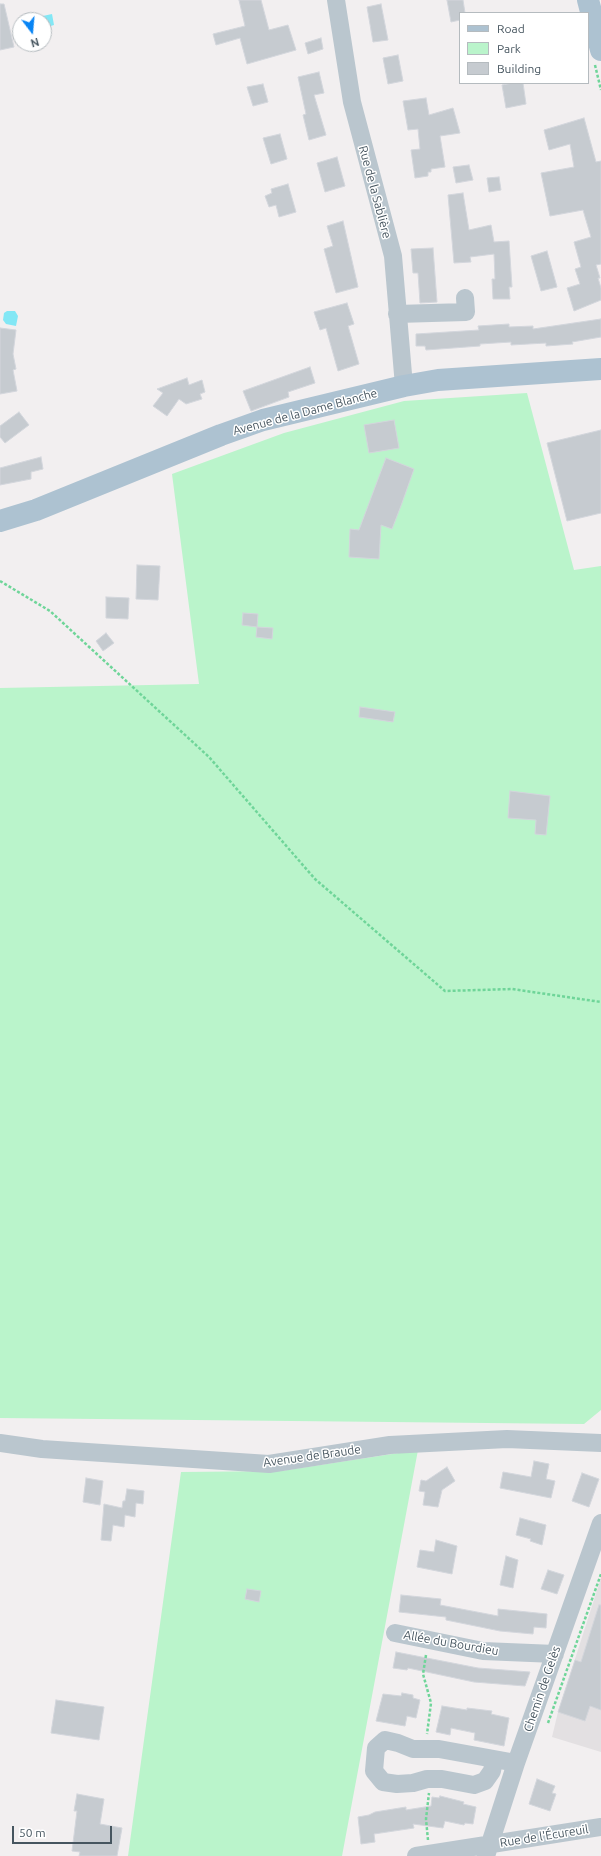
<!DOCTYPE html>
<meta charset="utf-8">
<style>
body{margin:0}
#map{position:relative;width:601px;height:1856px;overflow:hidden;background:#f2eff0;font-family:Ubuntu,sans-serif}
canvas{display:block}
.legend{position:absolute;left:459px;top:12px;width:130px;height:72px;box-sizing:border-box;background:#fff;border:1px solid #b5bbbf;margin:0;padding:5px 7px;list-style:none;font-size:12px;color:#46555f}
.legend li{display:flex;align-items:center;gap:8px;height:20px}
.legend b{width:20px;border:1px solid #b5bbbf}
.north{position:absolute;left:12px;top:12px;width:40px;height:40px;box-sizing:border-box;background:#fff;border:1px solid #b5bbbf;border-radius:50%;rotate:164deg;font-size:11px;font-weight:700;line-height:16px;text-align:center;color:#46555f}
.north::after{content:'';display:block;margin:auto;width:14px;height:18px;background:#0884f4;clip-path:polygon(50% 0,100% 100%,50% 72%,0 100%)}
.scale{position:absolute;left:12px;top:1826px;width:100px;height:18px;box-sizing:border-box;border:2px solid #46555f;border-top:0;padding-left:5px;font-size:12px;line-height:14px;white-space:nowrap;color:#46555f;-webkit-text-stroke:3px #fff;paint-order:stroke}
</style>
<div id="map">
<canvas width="601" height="1856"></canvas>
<ul class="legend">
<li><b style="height:5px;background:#adc2d1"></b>Road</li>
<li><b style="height:11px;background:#baf4cb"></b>Park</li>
<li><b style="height:11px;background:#c6cbd0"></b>Building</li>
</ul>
<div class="north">N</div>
<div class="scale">50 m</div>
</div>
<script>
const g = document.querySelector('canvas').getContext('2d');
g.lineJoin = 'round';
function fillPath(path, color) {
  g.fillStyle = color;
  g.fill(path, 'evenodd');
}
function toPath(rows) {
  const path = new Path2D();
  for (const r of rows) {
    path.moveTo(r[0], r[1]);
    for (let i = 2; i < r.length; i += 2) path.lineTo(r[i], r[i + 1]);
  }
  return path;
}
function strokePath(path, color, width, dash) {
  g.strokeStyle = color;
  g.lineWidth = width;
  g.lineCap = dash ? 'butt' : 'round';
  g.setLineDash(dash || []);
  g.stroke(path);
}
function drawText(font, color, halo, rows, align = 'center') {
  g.font = font + ' Ubuntu,sans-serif';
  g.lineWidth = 3;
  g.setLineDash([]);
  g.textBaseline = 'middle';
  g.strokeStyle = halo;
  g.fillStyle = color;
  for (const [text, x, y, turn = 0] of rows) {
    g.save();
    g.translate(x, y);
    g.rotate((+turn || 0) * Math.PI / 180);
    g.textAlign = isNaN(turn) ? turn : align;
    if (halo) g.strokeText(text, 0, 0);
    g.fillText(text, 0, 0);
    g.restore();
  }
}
fillPath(toPath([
 [601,1578,601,1752,552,1737,558,1712]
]), '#e3e0e2');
fillPath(toPath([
 [527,393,574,570,601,566,601,1410,584,1424,0,1418,0,688,199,684,172,474,284,433,404,401],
 [418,1450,342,1856,128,1856,181,1472,281,1471]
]), '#baf4cb');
fillPath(toPath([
 [52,14,54,25,44,28,44,20,29,19],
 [7,311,15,311,18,316,16,326,6,324,3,320,4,313]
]), '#83e7f5');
const building = toPath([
 [239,0,261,0,269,30,288,25,296,50,247,64,240,38,216,45,213,34,245,26,239,0],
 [447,0,463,0,465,13,460,13,460,20,451,22,447,0],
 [0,4,4,4,14,47,0,50,0,4],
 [381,4,388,40,373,42,367,7,381,4],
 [321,38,323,49,308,54,305,43,321,38],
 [398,55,403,81,388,84,383,58,398,55],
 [319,72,324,93,314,95,326,135,309,140,303,115,306,114,298,77,319,72],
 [513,83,523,83,526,104,506,108,502,85,513,83],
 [263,84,268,102,253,106,247,87,263,84],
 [426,98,429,115,453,108,460,133,440,136,445,167,431,169,431,172,428,172,428,176,415,178,411,150,420,149,418,129,408,130,403,101,426,98],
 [584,118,596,162,601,161,601,264,596,265,600,278,598,278,601,288,601,300,574,311,567,288,580,284,575,269,581,267,574,242,591,237,583,210,550,216,541,173,574,167,570,144,549,150,544,130,584,118],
 [280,134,287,159,271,164,263,138,280,134],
 [337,157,345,186,325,192,317,163,337,157],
 [469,165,473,180,456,183,453,167,469,165],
 [499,177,501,190,489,192,487,178,499,177],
 [288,184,296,212,279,217,276,205,269,207,265,196,272,193,271,189,288,184],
 [463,193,469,230,491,225,494,242,509,241,512,287,509,287,510,299,493,299,492,279,495,279,494,254,470,257,471,262,454,263,448,195,463,193],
 [343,221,358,287,336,293,324,249,333,246,327,226,343,221],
 [433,248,437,302,420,303,418,273,413,273,411,249,433,248],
 [547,251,557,287,541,291,531,256,547,251],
 [347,303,354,324,348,326,359,364,338,371,326,328,320,330,314,312,347,303],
 [601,319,601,337,572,342,573,344,546,346,546,343,511,345,511,342,480,344,480,346,426,350,425,346,416,346,416,334,479,330,478,326,509,324,509,327,533,326,533,329,601,319],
 [0,328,16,330,13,354,16,369,13,370,17,391,0,394,0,328],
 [310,367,315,383,288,392,289,397,251,411,243,391,310,367],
 [187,378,189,385,202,380,205,392,200,394,202,399,186,404,179,399,167,416,153,406,163,393,157,389,187,378],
 [19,412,29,425,5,443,0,437,0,426,19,412],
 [394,420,399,448,369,453,364,425,394,420],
 [601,430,601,513,567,521,547,443,601,430],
 [41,457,43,469,31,472,31,479,0,485,0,468,41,457],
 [386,458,414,469,402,503,392,529,381,525,379,559,349,557,350,529,359,530,386,458],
 [137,565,160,566,158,600,136,599,137,565],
 [106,597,129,598,128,619,106,618,106,597],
 [243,613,258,614,257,627,242,625,243,613],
 [257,627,273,628,272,639,256,637,257,627],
 [106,633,114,643,103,651,96,641,106,633],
 [360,707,395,712,393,722,359,717,360,707],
 [510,791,550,796,546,835,535,834,536,820,508,818,510,791],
 [534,1461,549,1464,546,1479,555,1481,551,1498,500,1488,503,1472,531,1477,534,1461],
 [447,1467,455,1481,442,1490,438,1507,423,1505,425,1492,419,1491,421,1480,426,1481,447,1467],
 [582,1473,599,1479,589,1507,572,1501,582,1473],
 [86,1478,103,1481,100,1505,83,1502,86,1478],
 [127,1489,144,1491,143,1504,136,1503,135,1517,125,1515,124,1527,113,1525,111,1541,101,1540,104,1504,122,1508,123,1501,125,1501,127,1489],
 [520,1518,546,1525,542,1545,530,1541,531,1539,516,1535,520,1518],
 [436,1540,457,1546,452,1574,417,1567,420,1550,434,1552,436,1540],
 [506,1556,518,1560,513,1588,500,1585,506,1556],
 [548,1570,564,1575,557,1594,541,1589,548,1570],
 [247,1589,261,1591,259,1602,245,1599,247,1589],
 [401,1595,441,1599,440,1605,498,1616,498,1609,547,1614,546,1628,534,1627,533,1634,500,1631,446,1620,446,1617,399,1612,401,1595],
 [599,1605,601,1605,601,1710,590,1706,585,1721,558,1712,575,1660,581,1662,599,1605],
 [396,1652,478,1668,530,1672,525,1686,474,1682,408,1668,407,1670,393,1668,396,1652],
 [402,1693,413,1695,413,1698,420,1700,416,1718,407,1716,405,1726,376,1721,383,1694,401,1696,402,1693],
 [56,1700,104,1707,99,1740,51,1733,56,1700],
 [442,1706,467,1710,467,1708,492,1711,491,1714,509,1718,504,1746,474,1740,475,1733,451,1728,450,1735,436,1732,442,1706],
 [537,1779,555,1786,552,1793,556,1794,550,1811,529,1804,537,1779],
 [77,1794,104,1799,100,1824,122,1828,117,1856,79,1856,80,1852,72,1851,77,1811,74,1811,77,1794],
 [440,1796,464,1802,463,1804,476,1807,473,1824,465,1823,464,1825,445,1821,443,1828,413,1824,414,1828,374,1834,375,1842,361,1844,358,1817,369,1815,375,1812,406,1807,406,1810,431,1806,432,1797,439,1798,440,1796]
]);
fillPath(building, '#c6cbd0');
strokePath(building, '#d3d6dc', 1);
strokePath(toPath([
 [595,65,601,90],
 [0,581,50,611,209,757,315,879,445,991,512,989,601,1002],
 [426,1655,423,1674,431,1703,427,1734],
 [548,1723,601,1574],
 [428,1840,426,1819,429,1793]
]), '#6fd599', 2.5, [3, 2]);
strokePath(toPath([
 [336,0,352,102,393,256,404,386],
 [397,314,466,312,465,298],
 [0,1443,42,1449,269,1464,390,1445,507,1439,601,1443],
 [395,1633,483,1651,555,1654],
 [494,1760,492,1771,485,1781,474,1785,442,1779,427,1779,413,1783,397,1784,383,1782,374,1771,376,1748,385,1740,398,1743,413,1749,439,1749,516,1763],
 [416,1856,601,1827],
 [486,1856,516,1763,601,1523]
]), '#bac6ce', 18);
strokePath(toPath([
 [588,0,601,50],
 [0,521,36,510,221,435,263,420,404,386,438,380,601,369]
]), '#adc2d1', 22);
drawText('12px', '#46555f', '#fff', [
 ["Rue de la Sablière",375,192,75],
 ["Avenue de la Dame Blanche",305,412,-15],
 ["Avenue de Braude",312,1456,-8],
 ["Allée du Bourdieu",451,1643,10],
 ["Chemin de Gelès",542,1689,-71],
 ["Rue de l'Écureuil",544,1836,-9]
]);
</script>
